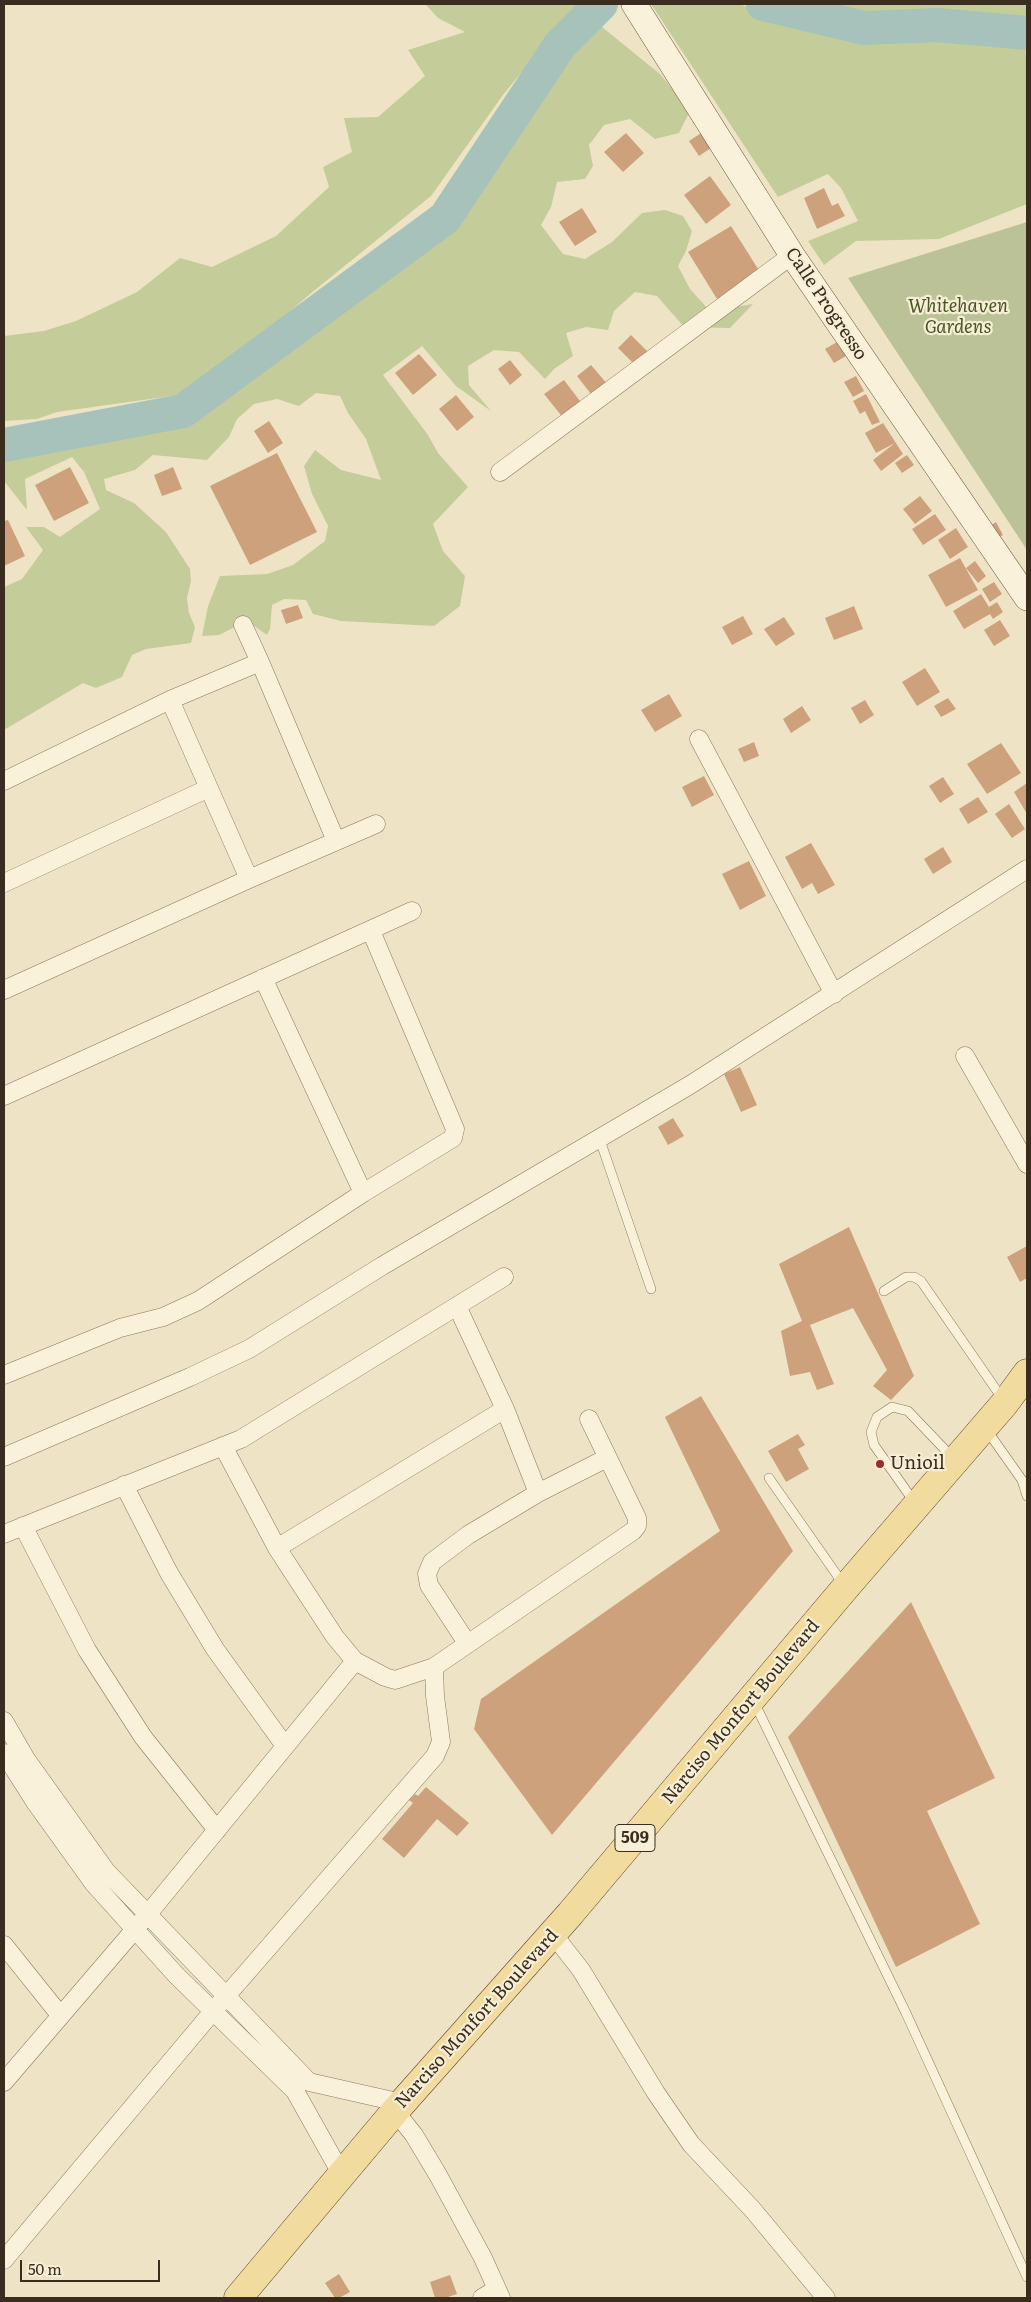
<!DOCTYPE html>
<style>
body{margin:0}
#map{position:relative;width:1031px;height:2302px;overflow:hidden;background:#eee4c5;font-family:Literata,serif}
canvas{display:block}
.frame{position:absolute;inset:0;border:5px solid #3a2d1f;pointer-events:none}
.scale{position:absolute;left:20px;top:2260px;width:140px;height:22px;box-sizing:border-box;border:2px solid #3a2d1f;border-top:0;padding-left:6px;font-size:15px;line-height:18px;white-space:nowrap;color:#3a2d1f;-webkit-text-stroke:4px #f6eed5;paint-order:stroke}
</style>
<div id="map">
<canvas width="1031" height="2302"></canvas>
<div class="frame"></div>
<div class="scale">50 m</div>
</div>
<script>
const g = document.querySelector('canvas').getContext('2d');
g.lineJoin = 'round';
function fillPath(path, color) {
  g.fillStyle = color;
  g.fill(path, 'evenodd');
}
function toPath(rows) {
  const path = new Path2D();
  for (const r of rows) {
    path.moveTo(r[0], r[1]);
    for (let i = 2; i < r.length; i += 2) path.lineTo(r[i], r[i + 1]);
  }
  return path;
}
function strokePath(path, color, width, dash) {
  g.strokeStyle = color;
  g.lineWidth = width;
  g.lineCap = dash ? 'butt' : 'round';
  g.setLineDash(dash || []);
  g.stroke(path);
}
function drawText(font, color, halo, rows, align = 'center') {
  g.font = font + ' Literata,serif';
  g.lineWidth = 4.5;
  g.setLineDash([]);
  g.textBaseline = 'middle';
  g.strokeStyle = halo;
  g.fillStyle = color;
  for (const [text, x, y, turn = 0] of rows) {
    g.save();
    g.translate(x, y);
    g.rotate((+turn || 0) * Math.PI / 180);
    g.textAlign = isNaN(turn) ? turn : align;
    if (halo) g.strokeText(text, 0, 0);
    g.fillText(text, 0, 0);
    g.restore();
  }
}
fillPath(toPath([
 [425,4,580,4,573,9,503,95,431,196,310,294,226,367,179,395,57,412,37,419,4,421,4,336,44,331,76,321,137,292,180,258,212,267,276,236,329,187,323,167,352,152,344,118,378,117,425,76,408,50,465,32,438,18],
 [651,4,740,4,766,15,830,29,898,40,947,35,1027,43,1027,204,939,239,856,241,824,265,808,241,858,221,841,188,828,174,778,197],
 [818,4,1027,4,1027,28,932,20,860,21],
 [610,8,602,27,660,74,690,111,679,133,655,139,630,119,604,125,589,145,593,166,585,179,557,182,551,207,541,225,563,254,585,259,612,242,642,213,665,210,683,216,692,231,686,251,678,266,690,289,710,311,753,304,730,328,684,327,657,296,635,292,614,311,608,330,586,327,566,333,573,356,554,369,545,379,519,352,494,350,468,366,469,385,491,411,456,386,422,346,383,375,428,435,438,453,468,487,433,524,443,551,465,576,460,606,434,626,341,621,313,614,306,600,284,599,272,605,270,629,267,635,247,621,219,635,202,636,208,606,220,576,267,574,293,565,325,541,328,526,312,494,304,466,315,450,341,470,381,480,366,439,348,413,340,396,316,393,299,406,277,399,254,404,237,419,229,437,207,460,153,455,135,470,104,479,106,490,134,503,166,532,190,569,191,581,187,598,189,613,195,627,191,643,146,649,132,655,122,677,96,688,83,683,4,730,4,587,22,579,43,550,26,527,44,527,60,537,100,509,84,472,72,457,25,479,27,510,4,481,4,459,120,433,188,421,412,257,459,225,572,55]
]), '#c4cd99');
fillPath(toPath([
 [1027,222,1027,550,848,278]
]), '#bbc298');
strokePath(toPath([
 [763,4,864,28,937,25,1027,33],
 [4,445,183,411,445,218,560,45,601,4]
]), '#a7c2bb', 34);
fillPath(toPath([
 [626,133,644,153,623,172,604,152],
 [701,133,711,148,699,156,689,141],
 [710,176,731,205,706,224,684,195],
 [824,188,832,206,838,203,845,216,817,229,804,198],
 [582,208,597,232,575,246,559,222],
 [731,226,760,272,717,299,688,252],
 [631,335,648,352,635,365,618,348],
 [837,342,846,356,834,363,825,349],
 [419,354,437,375,413,395,395,373],
 [510,360,522,375,510,385,498,369],
 [591,365,609,386,594,398,577,376],
 [856,376,864,391,853,397,844,382],
 [564,380,583,405,564,419,544,394],
 [866,394,880,422,872,425,865,411,860,414,853,401],
 [456,395,474,417,457,431,439,409],
 [269,421,283,443,268,453,254,431],
 [883,423,903,454,881,471,873,460,895,443,876,453,865,433],
 [277,453,317,532,250,565,210,486],
 [907,455,914,465,902,473,895,463],
 [70,467,89,503,54,521,35,485],
 [173,467,182,489,162,496,154,475],
 [920,496,932,511,915,524,903,509],
 [935,514,946,530,923,545,912,529],
 [8,520,25,556,4,566,4,521],
 [996,522,1003,535,994,540,987,528],
 [956,528,968,547,950,559,938,540],
 [960,558,978,590,946,607,928,575],
 [975,561,986,576,978,583,966,568],
 [994,582,1002,594,990,602,982,589],
 [981,594,989,607,997,602,1003,612,993,619,990,614,964,629,953,611],
 [298,605,303,618,286,624,281,610],
 [854,606,863,629,834,640,825,618],
 [743,616,753,634,732,645,722,627],
 [784,617,795,634,776,646,764,629],
 [1000,620,1010,636,994,646,984,630],
 [925,668,940,692,917,706,902,682],
 [669,694,682,716,655,732,641,710],
 [948,698,956,709,941,717,934,706],
 [865,700,874,715,860,724,851,708],
 [802,706,811,720,791,733,783,719],
 [754,742,759,756,744,762,738,749],
 [1001,743,1021,773,987,794,967,764],
 [704,776,714,795,692,807,682,787],
 [943,777,954,794,940,803,929,786],
 [1027,783,1027,814,1014,792],
 [978,797,988,812,968,824,959,809],
 [1009,804,1025,829,1012,838,995,814],
 [811,843,835,885,818,894,812,883,802,889,785,857],
 [943,847,952,862,933,874,924,859],
 [749,861,766,896,740,910,722,874],
 [740,1067,757,1105,741,1112,724,1074],
 [673,1118,684,1136,668,1145,658,1127],
 [849,1227,914,1376,891,1400,873,1386,887,1370,853,1308,810,1325,834,1384,817,1390,810,1372,790,1376,781,1331,802,1321,779,1264],
 [1027,1246,1027,1278,1020,1282,1007,1257],
 [701,1396,793,1551,552,1835,474,1729,481,1699,720,1531,665,1417],
 [798,1434,805,1445,798,1449,809,1469,786,1482,768,1451],
 [911,1602,995,1778,927,1811,980,1924,896,1967,788,1737],
 [426,1787,469,1823,457,1836,437,1819,404,1858,382,1839,413,1803,409,1800,415,1794,418,1796],
 [339,2274,350,2292,339,2298,335,2298,325,2283],
 [450,2275,457,2294,445,2298,435,2298,430,2282]
]), '#cda17b');
const service = toPath([
 [599,1137,651,1289],
 [884,1291,906,1277,914,1277,921,1281,1004,1401],
 [986,1429,1022,1480,1027,1496],
 [769,1478,844,1585],
 [915,1503,874,1445,871,1432,877,1417,892,1407,908,1411,954,1459],
 [754,1702,906,2013,1027,2277]
]);
const minor = toPath([
 [500,472,792,255],
 [243,625,260,662],
 [170,700,249,879],
 [699,739,834,994],
 [4,781,170,700,260,662,336,841],
 [4,883,209,788],
 [263,978,363,1193],
 [4,990,249,879,376,824],
 [965,1056,1027,1164],
 [4,1096,412,911],
 [457,1306,505,1409,538,1493],
 [4,1375,120,1328,163,1317,198,1301,363,1193,453,1138,455,1129,371,931],
 [223,1446,277,1548,335,1637,355,1661,385,1677,395,1680,434,1667,633,1531,637,1526,637,1518,589,1419],
 [4,1457,190,1377,249,1349,382,1266,690,1085,1027,869],
 [124,1485,169,1573,215,1649,285,1746],
 [23,1526,87,1650,143,1737,217,1830],
 [4,1534,241,1439,504,1277],
 [277,1548,505,1409],
 [467,1643,429,1585,427,1574,432,1562,468,1535,538,1493,607,1458],
 [4,1721,26,1759,106,1871,309,2082,402,2103],
 [4,1753,35,1802,94,1884,176,1975,295,2091,342,2175],
 [553,1934,581,1970,656,2093,691,2144,753,2210,826,2298],
 [4,1945,60,2015],
 [4,2082,148,1914,355,1661],
 [395,2111,414,2135,438,2175,483,2258,501,2298],
 [4,2260,214,2010,435,1756,441,1742,435,1696,434,1667],
 [482,2298,497,2289]
]);
const secondary = toPath([
 [634,4,792,255,1027,598]
]);
const primary = toPath([
 [238,2298,395,2111,570,1914,846,1587,1005,1403,1027,1373]
]);
strokePath(service, '#8a765b', 10);
strokePath(minor, '#8a765b', 19);
strokePath(secondary, '#6c573e', 26);
strokePath(primary, '#58442f', 29);
strokePath(service, '#f9f1d9', 9);
strokePath(minor, '#f9f1d9', 18);
strokePath(secondary, '#f9f1d9', 25);
strokePath(primary, '#f1db9e', 28);
for (const [x, y, r, color] of [
 [880,1464,5,"#992f2b"]
]) {
  const dot = new Path2D();
  dot.arc(x, y, r, 0, 2 * Math.PI);
  g.fillStyle = color;
  g.fill(dot);
  strokePath(dot, '#f6eed5', 2);
}
for (const [x, y, w] of [
 [635,1838,40]
]) {
  const box = new Path2D();
  box.roundRect(x - w / 2, y - 13.5, w, 27, 4);
  g.fillStyle = '#f6eed5';
  g.fill(box);
  strokePath(box, '#3a2d1f', 1);
}
drawText('bold 16px', '#3a2d1f', null, [
 ["509",635,1838]
]);
drawText('18px', '#3a2d1f', '#f6eed5', [
 ["Calle Progresso",826,304,56],
 ["Narciso Monfort Boulevard",741,1712,-50],
 ["Narciso Monfort Boulevard",477,2019,-48]
]);
drawText('italic 18px', '#485626', '#f6eed5', [
 ["Whitehaven",958,307],
 ["Gardens",958,328]
]);
drawText('18px', '#3a2d1f', '#f6eed5', [
 ["Unioil",890,1464]
], 'left');
</script>
